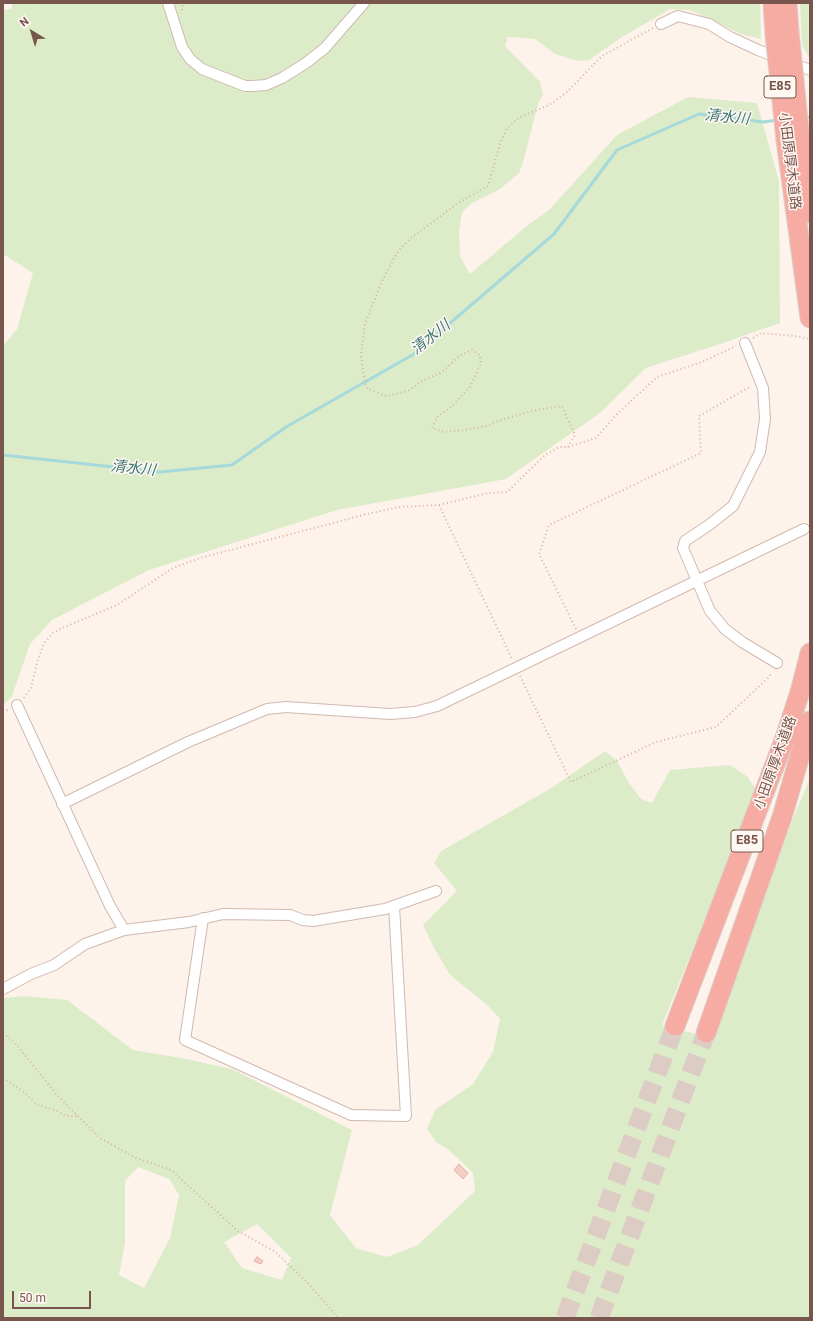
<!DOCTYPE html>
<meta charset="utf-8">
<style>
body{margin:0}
#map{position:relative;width:813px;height:1321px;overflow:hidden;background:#fdf3eb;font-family:Roboto,sans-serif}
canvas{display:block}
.frame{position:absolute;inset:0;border:4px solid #79564d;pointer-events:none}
.north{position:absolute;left:12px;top:12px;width:40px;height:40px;-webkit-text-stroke:3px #fff8f2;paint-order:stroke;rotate:322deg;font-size:11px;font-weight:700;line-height:16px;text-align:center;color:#79564d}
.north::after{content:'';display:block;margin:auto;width:14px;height:18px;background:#79564d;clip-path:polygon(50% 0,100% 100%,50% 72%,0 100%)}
.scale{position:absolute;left:12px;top:1291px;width:79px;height:18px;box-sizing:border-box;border:2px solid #79564d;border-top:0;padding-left:5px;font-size:12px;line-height:14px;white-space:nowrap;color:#79564d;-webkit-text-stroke:3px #fff8f2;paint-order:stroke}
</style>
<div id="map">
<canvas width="813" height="1321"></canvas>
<div class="frame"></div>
<div class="north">N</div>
<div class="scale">50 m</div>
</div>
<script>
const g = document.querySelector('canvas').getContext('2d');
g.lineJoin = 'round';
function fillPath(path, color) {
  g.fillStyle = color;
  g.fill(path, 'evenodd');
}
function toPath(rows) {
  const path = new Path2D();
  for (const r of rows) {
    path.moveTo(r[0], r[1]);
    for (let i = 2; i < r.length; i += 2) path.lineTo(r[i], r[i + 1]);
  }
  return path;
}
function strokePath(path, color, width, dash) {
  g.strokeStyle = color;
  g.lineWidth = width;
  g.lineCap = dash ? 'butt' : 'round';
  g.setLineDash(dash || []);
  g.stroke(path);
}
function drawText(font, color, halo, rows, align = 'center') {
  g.font = font + ' Roboto,"Noto Sans JP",sans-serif';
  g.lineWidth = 3;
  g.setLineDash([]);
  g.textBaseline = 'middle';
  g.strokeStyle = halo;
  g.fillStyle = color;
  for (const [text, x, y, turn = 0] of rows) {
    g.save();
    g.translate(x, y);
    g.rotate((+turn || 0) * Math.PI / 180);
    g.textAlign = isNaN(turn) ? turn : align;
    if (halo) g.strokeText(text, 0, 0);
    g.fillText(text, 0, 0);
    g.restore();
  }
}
fillPath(toPath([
 [12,3,760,3,761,39,741,34,690,10,670,9,622,37,589,60,577,61,555,54,535,39,508,37,505,46,540,82,543,94,538,104,524,159,519,173,500,189,472,203,462,212,459,232,460,256,470,274,528,225,549,210,617,135,688,97,757,103,779,181,780,323,723,343,646,368,600,413,506,479,337,510,149,570,52,620,30,644,12,696,3,705,3,346,17,329,33,273,3,254,3,10,12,9],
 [800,3,810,3,810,59,802,45],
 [605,751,617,761,629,783,641,799,652,803,670,770,730,765,748,777,757,792,662,1025,711,1038,794,816,810,778,810,1318,3,1318,3,998,24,996,67,1000,133,1050,181,1058,232,1069,352,1130,330,1215,356,1248,387,1257,418,1245,475,1191,473,1173,449,1150,436,1142,427,1129,435,1110,473,1084,493,1052,500,1019,487,1005,450,975,433,946,423,925,457,891,434,863,441,851,553,787],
 [138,1167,169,1179,179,1195,170,1238,144,1288,119,1275,125,1243,125,1181],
 [257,1224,291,1258,282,1280,242,1268,224,1242]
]), '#dcecc9');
strokePath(toPath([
 [803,118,810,117],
 [3,455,160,472,232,465,286,427,414,354,554,234,617,150,699,114,763,122,778,120]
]), '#a5d9da', 3);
const building = toPath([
 [459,1164,468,1173,463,1179,454,1170,459,1164],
 [257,1257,263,1261,261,1264,254,1261,257,1257]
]);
fillPath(building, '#f3cec3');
strokePath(building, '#e6b2a3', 1);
strokePath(toPath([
 [565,1318,675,1026],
 [599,1318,706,1033]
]), '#dcccc4', 19, [19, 10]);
const street = toPath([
 [168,3,182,47,190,59,202,69,245,86,252,86,266,85,282,78,306,63,325,48,364,3],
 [661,24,678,16,709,24,730,37,758,50,810,70],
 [745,343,763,388,765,419,760,452,733,506,709,525,685,541,683,548,710,611,725,629,742,642,777,663],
 [17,705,110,906,124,930],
 [62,804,188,742,267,709,286,707,390,714,415,712,437,706,804,529],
 [203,918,185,1040,351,1115,406,1116,394,906],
 [3,989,31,974,54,965,85,944,124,930,189,922,223,914,290,915,303,920,313,921,385,909,436,891]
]);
const highway = toPath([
 [773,3,775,34],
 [787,3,789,31],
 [786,140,810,318],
 [800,140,810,213],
 [675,1026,785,738,800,692,810,653],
 [706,1033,782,817,810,721]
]);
strokePath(street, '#d0b9b0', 12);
strokePath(highway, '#d9d0cd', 21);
strokePath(toPath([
 [182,10,183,3],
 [753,338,761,333,795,336,810,339],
 [568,447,575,435,562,406,531,411,495,422,487,426,465,430,444,432,432,428,437,417,452,406,470,387,481,363,480,355,472,350,459,356,442,372,422,381,408,391,386,396,368,389,365,383,361,356,365,324,382,281,394,258,401,248,411,238,458,203,488,186,500,144,507,128,520,117,549,105,566,93,602,56,653,28],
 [439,505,512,659],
 [576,629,539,554,549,525,701,453,699,416,751,386],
 [520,676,571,782,656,742,716,727,768,678,772,672],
 [24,698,31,688,37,663,44,643,53,633,60,629,117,605,173,568,200,558,367,514,399,507,439,505,488,493,507,492,544,456,559,447,568,447,596,438,617,414,657,377,702,362,736,346],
 [3,712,8,710],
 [3,1033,15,1043,57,1095,100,1138,136,1158,171,1170,238,1231,274,1251,307,1282,338,1318],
 [3,1078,24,1092,35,1103,44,1107,55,1110,66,1116,78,1116]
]), '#d9b1a5', 2, [1, 3]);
strokePath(street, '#fff', 10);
strokePath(highway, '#f7aca3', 19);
const highwayBridge = toPath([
 [789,31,800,140],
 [775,34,786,140]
]);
strokePath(highwayBridge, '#d9d0cd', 21, []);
strokePath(highwayBridge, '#f7aca3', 19);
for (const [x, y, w] of [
 [780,87,32],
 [747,841,32]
]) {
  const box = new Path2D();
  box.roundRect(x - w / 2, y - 11, w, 22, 3);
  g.fillStyle = '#fff8f2';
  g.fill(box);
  strokePath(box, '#79564d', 1);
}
drawText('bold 13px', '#79564d', null, [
 ["E85",780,87],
 ["E85",747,841]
]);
drawText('14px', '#79564d', '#fff8f2', [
 ["小田原厚木道路",789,161,83],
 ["小田原厚木道路",776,763,-70]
]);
drawText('italic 15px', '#3c7676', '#fff8f2', [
 ["清水川",727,118,6],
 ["清水川",431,338,-39],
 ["清水川",133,469,6]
]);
</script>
